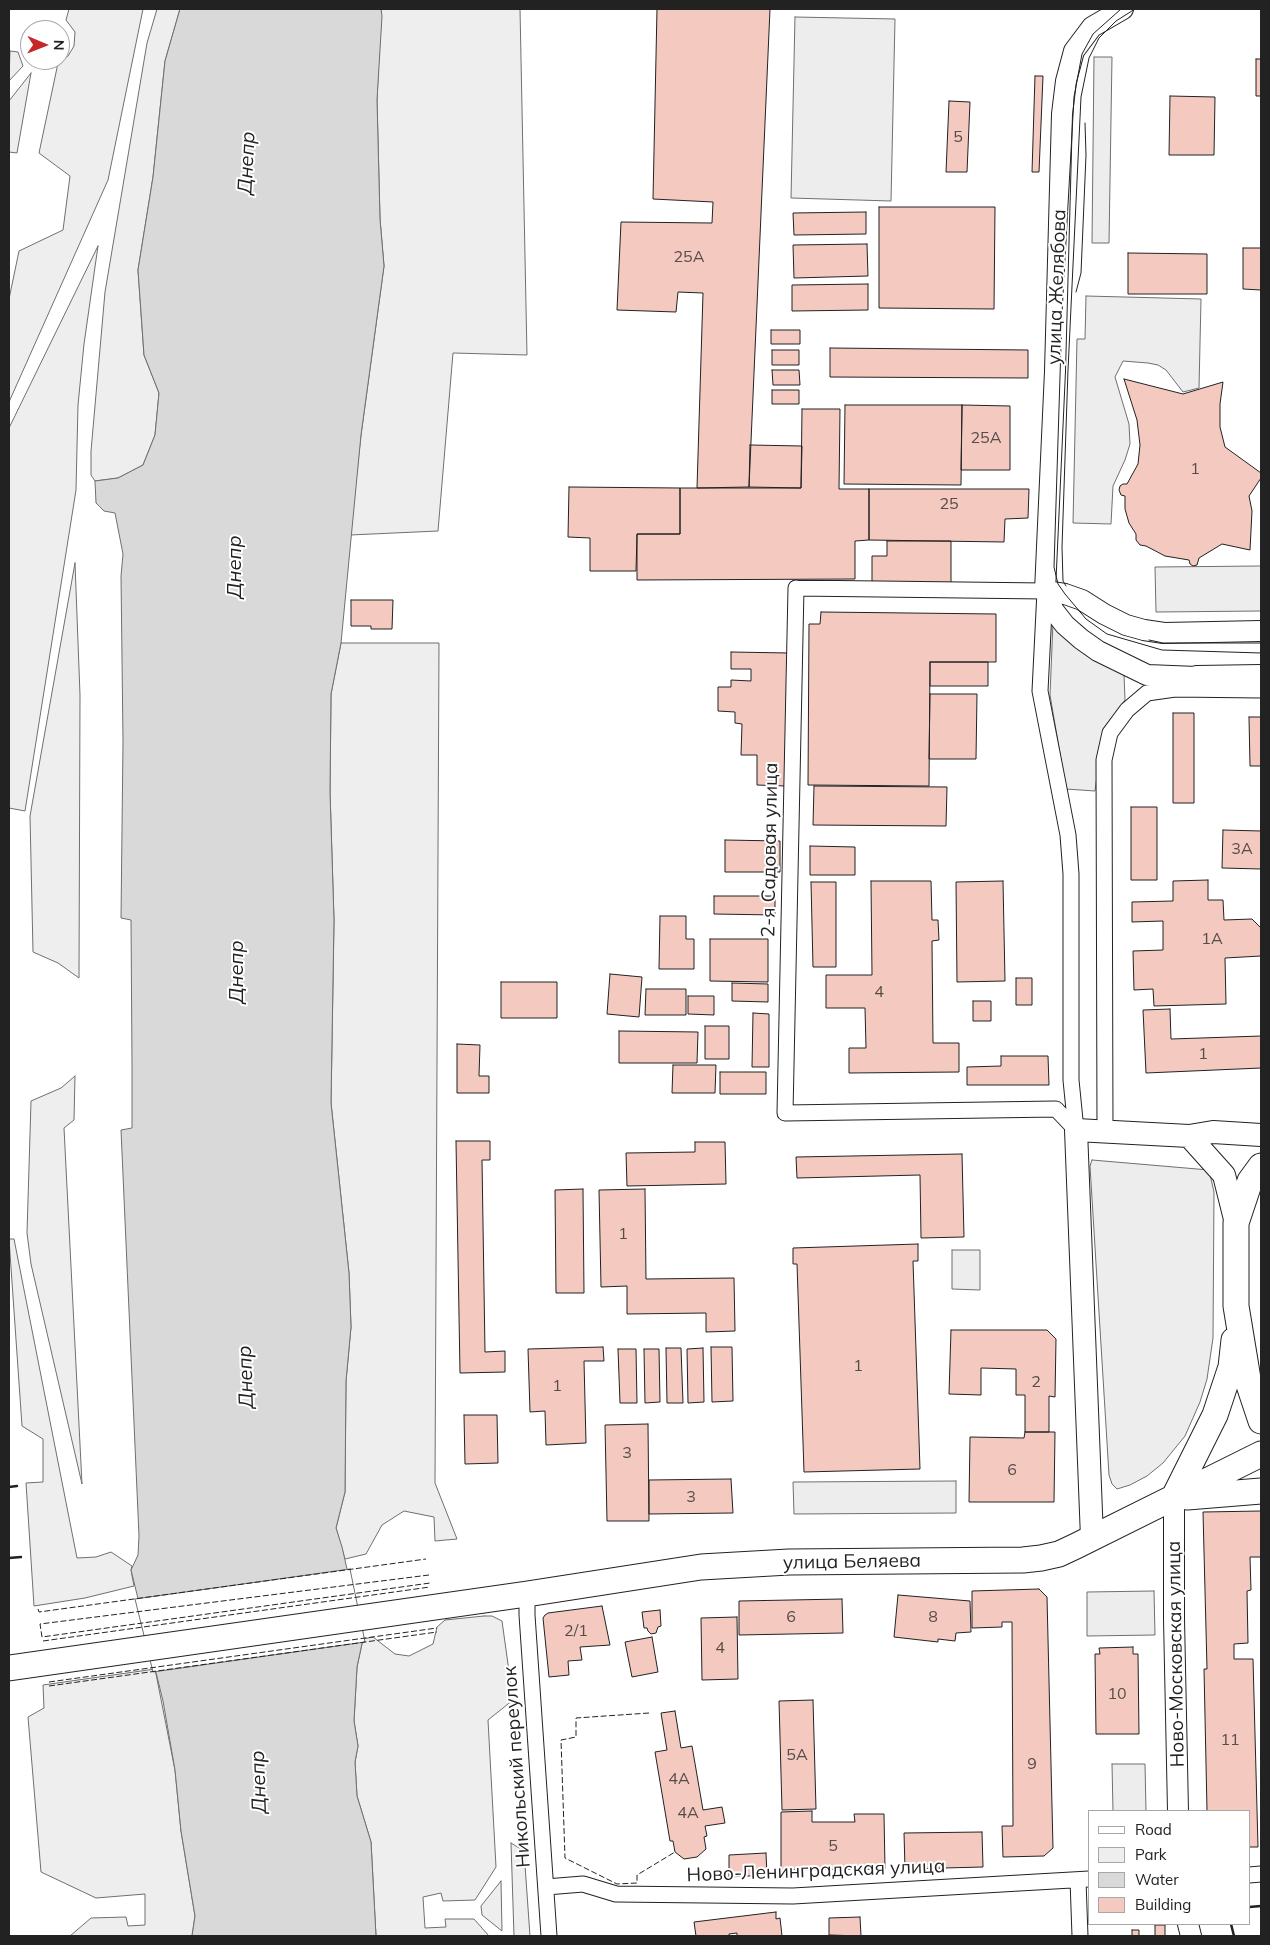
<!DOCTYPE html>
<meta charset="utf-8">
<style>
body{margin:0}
#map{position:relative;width:1270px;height:1945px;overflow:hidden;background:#fff;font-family:Mulish,sans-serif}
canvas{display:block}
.frame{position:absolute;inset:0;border:10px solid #222;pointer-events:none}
.legend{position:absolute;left:1088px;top:1810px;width:162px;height:115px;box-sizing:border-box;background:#fff;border:1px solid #a7a7a7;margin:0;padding:6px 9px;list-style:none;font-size:15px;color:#222}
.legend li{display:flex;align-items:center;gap:10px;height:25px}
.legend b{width:25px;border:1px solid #a7a7a7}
.north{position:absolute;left:20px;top:20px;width:50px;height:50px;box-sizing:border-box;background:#fff;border:1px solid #a7a7a7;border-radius:50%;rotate:91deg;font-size:14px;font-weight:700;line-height:20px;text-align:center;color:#222}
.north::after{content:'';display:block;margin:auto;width:18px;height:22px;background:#c62828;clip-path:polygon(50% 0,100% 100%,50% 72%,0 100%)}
</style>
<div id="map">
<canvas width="1270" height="1945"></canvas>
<div class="frame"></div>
<ul class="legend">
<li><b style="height:6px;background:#fff"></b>Road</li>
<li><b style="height:14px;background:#eee"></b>Park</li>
<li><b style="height:14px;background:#d9d9d9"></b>Water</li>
<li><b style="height:14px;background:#f3c9c0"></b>Building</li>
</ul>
<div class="north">N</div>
</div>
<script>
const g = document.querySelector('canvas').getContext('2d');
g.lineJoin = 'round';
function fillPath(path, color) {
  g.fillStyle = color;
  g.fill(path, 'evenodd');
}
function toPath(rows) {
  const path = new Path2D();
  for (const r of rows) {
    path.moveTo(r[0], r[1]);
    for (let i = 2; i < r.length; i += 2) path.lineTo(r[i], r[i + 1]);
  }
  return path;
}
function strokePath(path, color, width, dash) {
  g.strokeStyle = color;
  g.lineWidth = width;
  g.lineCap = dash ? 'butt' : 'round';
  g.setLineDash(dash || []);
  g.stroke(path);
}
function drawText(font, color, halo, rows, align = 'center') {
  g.font = font + ' Mulish,sans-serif';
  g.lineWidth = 4;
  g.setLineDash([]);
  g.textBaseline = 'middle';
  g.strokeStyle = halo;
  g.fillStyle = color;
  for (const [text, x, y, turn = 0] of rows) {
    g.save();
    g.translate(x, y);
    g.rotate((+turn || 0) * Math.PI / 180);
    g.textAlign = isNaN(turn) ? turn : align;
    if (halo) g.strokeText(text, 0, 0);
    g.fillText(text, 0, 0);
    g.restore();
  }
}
const green = toPath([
 [69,9,143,9,108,180,9,402,9,299,19,251,63,230,70,176,39,153,58,63,68,56,74,46,75,32,66,20,69,9],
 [157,9,180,9,165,61,153,177,138,270,144,355,159,393,155,435,143,465,118,478,95,481,91,475,91,451,105,292,147,43,157,9],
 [381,9,520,9,527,355,453,353,438,531,350,535,361,435,384,266,380,219,377,100,381,9],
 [10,51,18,52,23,66,9,81,10,51],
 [31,73,17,153,9,152,9,101,31,73],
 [98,246,84,344,78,405,76,490,25,811,9,808,9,428,98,246],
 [75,563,80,695,79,978,58,963,33,952,30,816,75,563],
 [341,643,439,643,435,1483,457,1539,435,1541,434,1517,404,1511,382,1525,366,1554,345,1559,336,1528,345,1492,346,1381,351,1327,349,1273,331,1103,334,920,330,792,331,694,341,643],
 [75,1076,74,1120,64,1128,82,1484,31,1264,27,1233,31,1101,61,1088,75,1076],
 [9,1239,14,1239,77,1558,96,1557,111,1552,132,1566,131,1570,134,1586,85,1598,34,1606,26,1483,43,1482,43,1439,22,1426,9,1239],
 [484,1616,492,1616,502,1621,513,1700,488,1720,496,1867,475,1900,443,1901,441,1893,423,1897,425,1928,446,1927,445,1919,474,1919,489,1936,376,1936,371,1842,357,1796,355,1762,358,1746,354,1721,357,1667,363,1639,373,1637,395,1654,409,1656,433,1644,437,1627,445,1620,484,1616],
 [155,1669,175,1770,181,1831,195,1916,192,1936,70,1936,91,1918,126,1917,128,1926,145,1925,145,1894,96,1898,41,1872,28,1717,44,1708,43,1685,155,1669],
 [511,1843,524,1851,530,1936,514,1936,511,1843],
 [501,1881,502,1931,482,1915,481,1906,501,1881]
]);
fillPath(green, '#eee');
strokePath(green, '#6f6f6f', 1);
const parking = toPath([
 [795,17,895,19,891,201,791,198,795,17],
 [1094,57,1112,57,1109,243,1092,243,1094,57],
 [1086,296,1201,299,1199,388,1183,392,1166,370,1158,365,1148,363,1123,361,1115,377,1129,424,1130,444,1125,460,1113,486,1111,524,1073,523,1077,339,1085,339,1086,296],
 [1261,566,1261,611,1156,612,1155,567,1261,566],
 [1053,622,1124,674,1125,700,1103,729,1095,791,1066,789,1050,695,1053,622],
 [1092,1160,1209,1170,1214,1192,1213,1338,1207,1379,1200,1402,1185,1436,1163,1463,1147,1476,1130,1485,1117,1489,1112,1484,1109,1475,1090,1166,1092,1160],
 [952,1250,980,1250,980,1290,952,1289,952,1250],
 [956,1481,956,1513,794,1514,793,1482,956,1481],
 [1154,1591,1155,1635,1087,1636,1087,1592,1154,1591],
 [1112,1764,1145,1764,1146,1811,1113,1811,1112,1764]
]);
fillPath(parking, '#ededed');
strokePath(parking, '#6f6f6f', 1);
const water = toPath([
 [180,9,381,9,382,16,377,100,380,219,384,266,361,435,341,643,331,694,330,792,334,920,331,1103,349,1273,351,1327,346,1381,345,1492,336,1528,342,1547,363,1639,357,1667,354,1721,358,1746,355,1762,357,1796,371,1842,376,1936,192,1936,195,1916,181,1831,175,1770,163,1701,131,1570,138,1555,139,1536,121,1130,132,1128,132,1064,131,920,121,918,123,741,121,576,123,554,115,513,104,511,96,503,95,481,118,478,143,465,155,435,159,393,144,355,138,270,153,177,165,61,180,9]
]);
fillPath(water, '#d9d9d9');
strokePath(water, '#6f6f6f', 1);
const pier = toPath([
 [350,1569,365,1642,153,1672,135,1599,350,1569]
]);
fillPath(pier, '#fff');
strokePath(pier, '#6f6f6f', 1);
const building = toPath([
 [657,9,770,9,749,487,697,488,703,293,678,292,676,312,617,310,621,222,712,223,713,202,653,199,657,9],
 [1256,59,1261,59,1261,96,1256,96,1256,59],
 [1035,76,1043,76,1039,172,1032,172,1035,76],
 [1170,96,1215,97,1214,155,1169,155,1170,96],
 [949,101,970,102,967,172,946,172,949,101],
 [879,207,995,207,994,309,879,308,879,207],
 [866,212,866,234,794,235,793,213,866,212],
 [867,244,868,276,794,278,793,245,867,244],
 [1243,248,1261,248,1261,290,1243,289,1243,248],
 [1128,253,1207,254,1207,294,1128,294,1128,253],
 [868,284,868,310,792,311,792,285,868,284],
 [771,330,800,330,800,344,771,344,771,330],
 [830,348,1028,350,1028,378,830,377,830,348],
 [772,350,799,350,799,365,772,365,772,350],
 [772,370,799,370,800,385,773,385,772,370],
 [1124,379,1183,394,1223,382,1220,404,1220,427,1225,447,1261,473,1261,478,1249,496,1252,511,1250,550,1222,544,1199,558,1197,565,1193,566,1190,564,1189,560,1165,556,1146,546,1140,545,1136,540,1136,534,1129,523,1125,509,1125,496,1121,495,1119,490,1120,486,1123,484,1127,484,1138,464,1140,445,1137,420,1124,379],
 [772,390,799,390,799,404,772,404,772,390],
 [845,405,962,405,961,485,844,484,845,405],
 [962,405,1010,406,1010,470,961,470,962,405],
 [802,409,840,409,839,489,869,489,869,540,855,541,855,579,637,580,637,534,680,534,680,488,801,488,802,409],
 [750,445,802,446,801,488,749,487,750,445],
 [569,487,680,488,680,534,637,534,636,571,590,571,590,538,568,537,569,487],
 [869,489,1029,489,1028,518,1005,519,1004,542,869,540,869,489],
 [887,541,951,541,951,584,872,583,872,556,887,556,887,541],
 [351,600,393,600,392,629,371,629,371,626,351,626,351,600],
 [821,612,996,614,996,662,930,662,929,786,808,785,809,624,820,624,821,612],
 [731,652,789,653,785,786,757,785,757,755,741,755,742,724,735,723,735,712,718,711,718,687,731,687,731,680,751,681,751,669,731,669,731,652],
 [930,662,988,662,988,686,930,686,930,662],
 [930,694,977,694,976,759,929,759,930,694],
 [1173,713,1194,713,1194,803,1173,803,1173,713],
 [1249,717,1261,717,1261,766,1250,766,1249,717],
 [814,786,947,787,946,826,813,825,814,786],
 [1131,807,1157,807,1157,880,1131,880,1131,807],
 [1223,830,1261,831,1261,869,1222,868,1223,830],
 [725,840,780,841,780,872,725,872,725,840],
 [810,846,855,847,855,875,810,875,810,846],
 [1208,880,1208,900,1223,900,1224,920,1252,919,1261,928,1261,956,1225,958,1226,1004,1154,1006,1153,989,1134,990,1133,951,1163,950,1163,921,1132,922,1132,902,1173,901,1173,881,1208,880],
 [871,881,931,881,932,920,938,920,939,940,932,941,933,1043,959,1043,959,1072,849,1073,849,1048,866,1048,865,1008,826,1008,826,975,872,975,871,881],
 [1003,881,1005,981,957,982,956,882,1003,881],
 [811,882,836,882,836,967,813,967,811,882],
 [714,896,775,896,775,915,714,914,714,896],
 [660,916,686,916,686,939,694,939,694,969,659,969,660,916],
 [710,939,768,939,768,982,710,981,710,939],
 [610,974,642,977,639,1017,607,1014,610,974],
 [1016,978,1032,978,1032,1005,1016,1005,1016,978],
 [501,982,557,982,557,1018,501,1018,501,982],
 [732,983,768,984,768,1002,732,1001,732,983],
 [646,989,686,989,686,1015,645,1015,646,989],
 [688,996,714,996,714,1015,688,1014,688,996],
 [973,1001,991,1001,991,1021,973,1021,973,1001],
 [1170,1009,1171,1039,1261,1036,1261,1068,1146,1073,1143,1010,1170,1009],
 [753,1013,769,1014,769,1067,752,1067,753,1013],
 [705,1026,729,1026,729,1059,705,1059,705,1026],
 [619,1031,698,1032,697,1063,619,1063,619,1031],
 [457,1044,480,1045,479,1076,489,1076,489,1093,457,1093,457,1044],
 [1001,1056,1048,1056,1049,1085,967,1085,967,1067,1001,1066,1001,1056],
 [673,1065,716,1065,715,1093,672,1093,673,1065],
 [720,1072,766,1072,766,1094,720,1094,720,1072],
 [456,1141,490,1141,490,1160,482,1160,485,1352,505,1351,505,1372,460,1373,456,1141],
 [695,1142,725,1142,726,1184,627,1186,626,1153,695,1152,695,1142],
 [962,1154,964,1237,921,1238,920,1175,797,1178,796,1157,962,1154],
 [583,1189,584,1293,556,1293,555,1190,583,1189],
 [645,1189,646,1279,734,1278,735,1331,706,1332,706,1313,627,1314,627,1286,601,1287,599,1190,645,1189],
 [918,1244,918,1261,913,1261,920,1469,804,1472,797,1264,793,1264,793,1248,918,1244],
 [951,1330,1047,1330,1056,1339,1055,1397,1049,1396,1049,1432,1025,1432,1025,1395,1016,1395,1016,1369,981,1368,981,1395,949,1394,951,1330],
 [603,1347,604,1361,584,1361,586,1443,546,1445,545,1411,530,1412,528,1349,603,1347],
 [711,1347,732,1347,733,1401,712,1402,711,1347],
 [666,1348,681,1348,683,1403,667,1403,666,1348],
 [703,1348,704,1402,688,1403,687,1349,703,1348],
 [618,1349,636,1349,637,1403,620,1403,618,1349],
 [644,1349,659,1349,660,1402,645,1403,644,1349],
 [464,1415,497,1415,498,1463,465,1464,464,1415],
 [648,1424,649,1521,607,1521,605,1425,648,1424],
 [1025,1432,1055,1432,1054,1502,969,1502,970,1437,1024,1438,1025,1432],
 [731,1479,733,1513,649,1514,649,1480,731,1479],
 [1261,1511,1261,1557,1250,1557,1251,1590,1247,1591,1248,1643,1234,1644,1234,1659,1253,1659,1258,1847,1249,1847,1249,1811,1207,1811,1204,1669,1207,1669,1203,1512,1261,1511],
 [1039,1589,1047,1597,1053,1848,1044,1856,1003,1857,1002,1826,1013,1826,1012,1622,1002,1622,1002,1627,972,1628,972,1591,1039,1589],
 [898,1595,970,1601,971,1632,956,1633,955,1641,938,1639,938,1642,894,1637,898,1595],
 [842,1599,843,1633,739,1635,739,1601,842,1599],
 [602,1606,610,1645,580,1647,582,1660,568,1661,569,1675,549,1677,543,1618,545,1615,548,1613,602,1606],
 [660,1610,661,1626,658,1627,656,1633,651,1634,648,1631,647,1628,644,1628,642,1612,660,1610],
 [737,1617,738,1679,702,1680,701,1618,737,1617],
 [652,1637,658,1672,632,1677,625,1642,652,1637],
 [1133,1647,1133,1654,1138,1654,1139,1734,1096,1734,1095,1654,1100,1654,1099,1648,1133,1647],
 [813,1700,816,1809,782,1810,779,1701,813,1700],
 [675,1711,681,1748,692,1746,703,1810,722,1807,725,1823,705,1826,707,1836,704,1837,706,1849,697,1857,684,1859,675,1852,673,1841,670,1841,655,1752,667,1750,661,1713,675,1711],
 [812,1811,812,1822,855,1822,854,1814,884,1814,885,1869,781,1870,781,1812,812,1811],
 [982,1832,983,1867,905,1869,904,1833,982,1832],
 [766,1853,767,1875,729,1877,729,1855,766,1853],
 [776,1912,776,1919,780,1918,782,1936,737,1936,737,1933,729,1934,729,1936,696,1936,694,1922,776,1912],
 [860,1917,861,1936,829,1935,829,1918,860,1917],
 [1155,1925,1165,1925,1165,1936,1155,1936,1155,1925],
 [1132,1930,1139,1930,1139,1936,1132,1936,1132,1930]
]);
fillPath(building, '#f3c9c0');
strokePath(building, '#222', 1);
const minor = toPath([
 [796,588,1045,591,1040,691,1068,835,1071,874,1071,1080,1076,1130,1056,1109,785,1113,796,588],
 [1105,1132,1104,760,1110,733,1127,710,1147,693,1175,689,1261,690],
 [527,1594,527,1615,549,1936],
 [1249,1875,1261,1874],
 [1078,1880,1080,1936],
 [546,1887,583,1884,616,1894,793,1896,1089,1879]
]);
const tertiary = toPath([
 [1123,9,1092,27,1074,51,1066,81,1062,114,1055,371,1045,591,1054,611,1065,625,1081,639,1098,651,1147,675,1197,677],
 [1045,591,1065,594,1082,600,1104,614,1126,625,1144,630,1164,633,1261,631],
 [1174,1497,1174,1619,1178,1811],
 [1188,1924,1191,1936]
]);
const secondary = toPath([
 [1197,677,1261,676],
 [1189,1136,1224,1175,1236,1223],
 [1092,1538,1076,1130,1189,1136,1213,1132,1261,1135]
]);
const primary = toPath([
 [1261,1166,1250,1181,1236,1223,1236,1306,1249,1385,1261,1421],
 [1174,1497,1215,1415,1231,1367,1234,1340],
 [1187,1497,1261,1491],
 [9,1668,527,1594,701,1567,789,1562,1023,1560,1041,1558,1059,1554,1076,1546,1261,1454]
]);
strokePath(minor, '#222', 17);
strokePath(tertiary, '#222', 22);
strokePath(secondary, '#222', 24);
strokePath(primary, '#222', 27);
strokePath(minor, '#fff', 15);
strokePath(tertiary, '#fff', 20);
strokePath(secondary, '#fff', 22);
strokePath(primary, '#fff', 25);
strokePath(toPath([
 [1121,9,1093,34,1082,54,1074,97,1062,313,1054,567,1058,584,1065,594,1086,619,1107,634,1162,650,1261,653],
 [1076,292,1081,273,1086,155,1085,123],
 [1066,586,1063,581,1062,547,1068,370,1081,97,1089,58,1099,38,1116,21,1135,9],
 [1149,640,1163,643,1261,643]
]), '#222', 1);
strokePath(toPath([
 [429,1575,40,1624,42,1637,430,1583],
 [38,1609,39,1612,426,1559],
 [43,1641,430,1587],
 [49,1682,437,1628],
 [49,1686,437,1632],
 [649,1713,576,1718,576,1737,561,1740,565,1858,617,1884,637,1883,637,1875,675,1852]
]), '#222', 1, [6, 2.5]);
strokePath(toPath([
 [9,1487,17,1486],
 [9,1558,21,1557],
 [1249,1907,1261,1906],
 [1231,1924,1234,1936]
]), '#222', 2.5);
drawText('16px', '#564c4a', null, [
 ["5",958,137],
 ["25А",689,257],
 ["25А",986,438],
 ["1",1195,469],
 ["25",949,504],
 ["3А",1242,849],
 ["1А",1212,939],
 ["4",879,992],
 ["1",1203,1054],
 ["1",623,1234],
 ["1",858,1366],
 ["2",1036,1382],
 ["1",557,1386],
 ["3",627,1453],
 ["6",1012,1470],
 ["3",691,1497],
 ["6",791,1617],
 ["8",933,1617],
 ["2/1",576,1631],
 ["4",720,1648],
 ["10",1117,1694],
 ["11",1230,1740],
 ["5А",797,1755],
 ["9",1032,1764],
 ["4А",679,1779],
 ["4А",688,1813],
 ["5",833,1846]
]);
drawText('19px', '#222', '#fff', [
 ["улица Желябова",1057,287,-88],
 ["2-я Садовая улица",770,850,-89],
 ["улица Беляева",852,1562,-1],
 ["Ново-Московская улица",1176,1654,-91],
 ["Никольский переулок",517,1767,-94],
 ["Ново-Ленинградская улица",816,1871,-2]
]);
drawText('italic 20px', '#222', '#fff', [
 ["Днепр",247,163,-87],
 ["Днепр",235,567,-90],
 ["Днепр",237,972,-90],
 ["Днепр",246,1377,-92],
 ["Днепр",259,1782,-92]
]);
</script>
